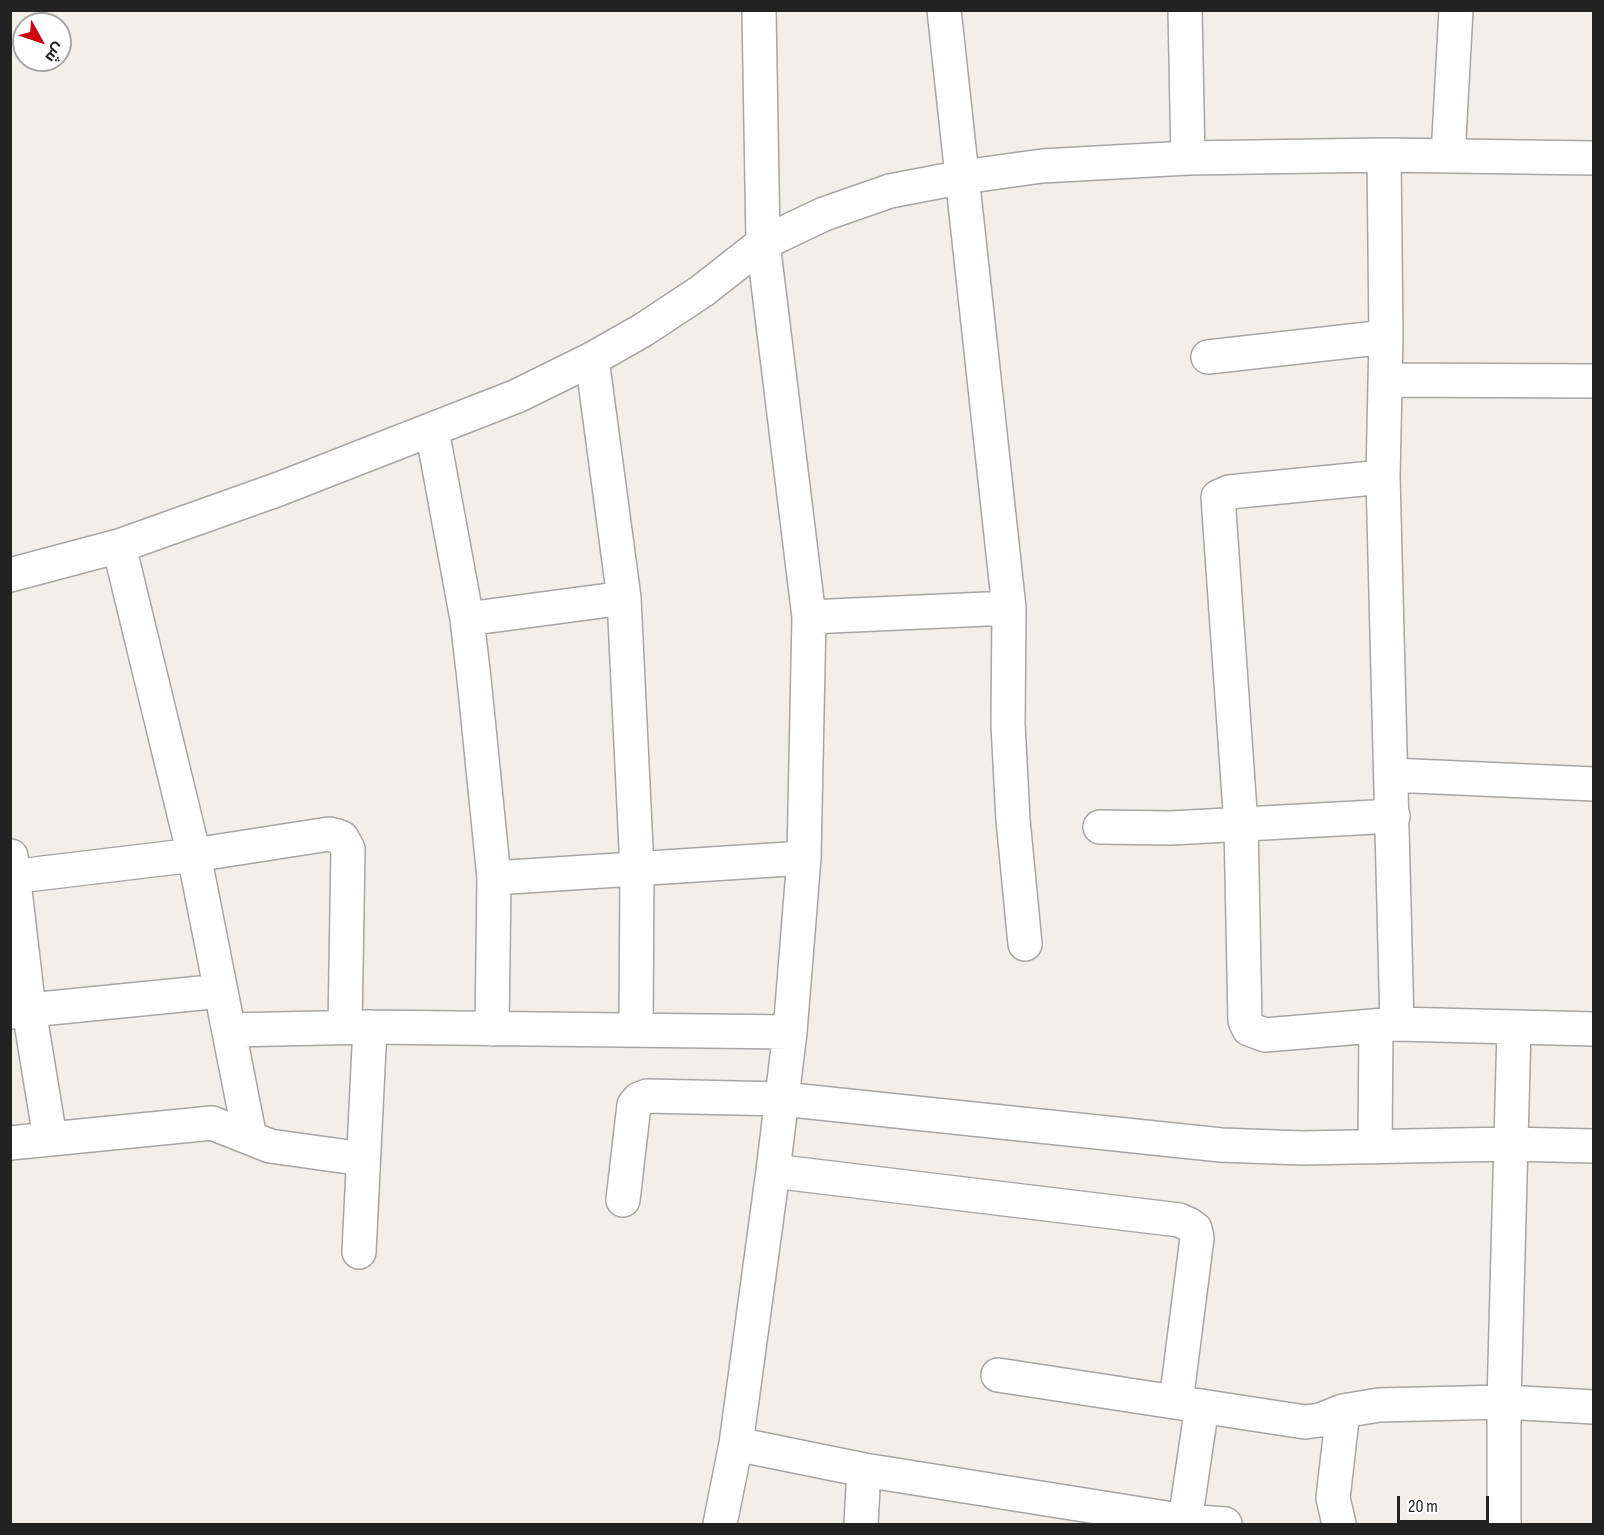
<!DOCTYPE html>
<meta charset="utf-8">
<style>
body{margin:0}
#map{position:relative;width:1604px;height:1535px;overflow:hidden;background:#f2eee9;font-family:"Sofia Sans Condensed",Cairo,sans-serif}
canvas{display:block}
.frame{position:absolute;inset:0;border:12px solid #222;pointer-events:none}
.north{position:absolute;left:12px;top:12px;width:60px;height:60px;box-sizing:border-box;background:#fff;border:2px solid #a7a7a7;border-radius:50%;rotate:130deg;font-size:16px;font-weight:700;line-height:24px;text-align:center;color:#222}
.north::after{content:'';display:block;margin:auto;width:21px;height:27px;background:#d00311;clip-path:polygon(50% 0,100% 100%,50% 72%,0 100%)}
.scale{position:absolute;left:1397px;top:1496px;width:92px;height:27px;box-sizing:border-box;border:3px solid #222;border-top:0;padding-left:8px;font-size:18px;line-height:21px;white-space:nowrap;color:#222;-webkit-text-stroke:4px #fff;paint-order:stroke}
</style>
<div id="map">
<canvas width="1604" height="1535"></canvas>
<div class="frame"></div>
<div class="north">ش</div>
<div class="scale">20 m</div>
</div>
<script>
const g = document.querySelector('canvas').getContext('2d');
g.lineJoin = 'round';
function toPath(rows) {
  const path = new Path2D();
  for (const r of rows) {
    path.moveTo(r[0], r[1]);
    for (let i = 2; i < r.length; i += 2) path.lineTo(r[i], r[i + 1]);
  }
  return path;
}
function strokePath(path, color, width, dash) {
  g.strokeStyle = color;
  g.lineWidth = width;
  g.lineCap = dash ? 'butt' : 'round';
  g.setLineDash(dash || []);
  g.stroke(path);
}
const minor = toPath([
 [944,10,1009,608,1008,724,1013,820,1025,944],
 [1185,10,1188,158],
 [1384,155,1386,337,1383,477,1397,1024],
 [1448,156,1456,10],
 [1208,357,1386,337],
 [592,359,624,598,637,869,636,1030],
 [1385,380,1594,381],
 [432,430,467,619,474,679,494,878,492,1029],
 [1383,477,1229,492,1218,497,1241,825,1245,1021,1249,1029,1265,1035,1397,1024,1594,1029],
 [119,546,194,855,250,1138],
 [10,575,119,546,279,489,517,396,592,359,643,330,702,291,763,243,824,214,890,191,963,177,1042,166,1188,158,1384,155,1594,158],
 [809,617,1009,608],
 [467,619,624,598],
 [1391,775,1594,784],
 [1100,827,1171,828,1393,816],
 [11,856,29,1010,50,1138],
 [10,877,194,855,329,834,337,836,342,838,348,849,345,1027],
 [494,878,804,858],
 [10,1012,221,991],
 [229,1030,370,1027,790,1032],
 [10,1143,212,1123,270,1146,363,1159],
 [1375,1147,1376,1026],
 [773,1171,1179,1220,1188,1224,1195,1229,1197,1238,1176,1402],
 [623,1200,634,1105,639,1099,647,1096,782,1099,1221,1145,1302,1148,1510,1144,1594,1146],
 [359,1252,370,1027],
 [998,1375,1305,1422,1320,1420,1343,1411,1379,1405,1504,1402,1594,1407],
 [736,1444,864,1470,1185,1521,1225,1524],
 [1185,1521,1202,1406],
 [720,1524,736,1444,773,1171,790,1032,804,858,809,617,763,243,759,10],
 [861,1524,864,1470],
 [1339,1524,1333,1498,1343,1411],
 [1504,1524,1504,1402,1514,1029]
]);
strokePath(minor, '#a6a6a6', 36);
strokePath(minor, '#fff', 33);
</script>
